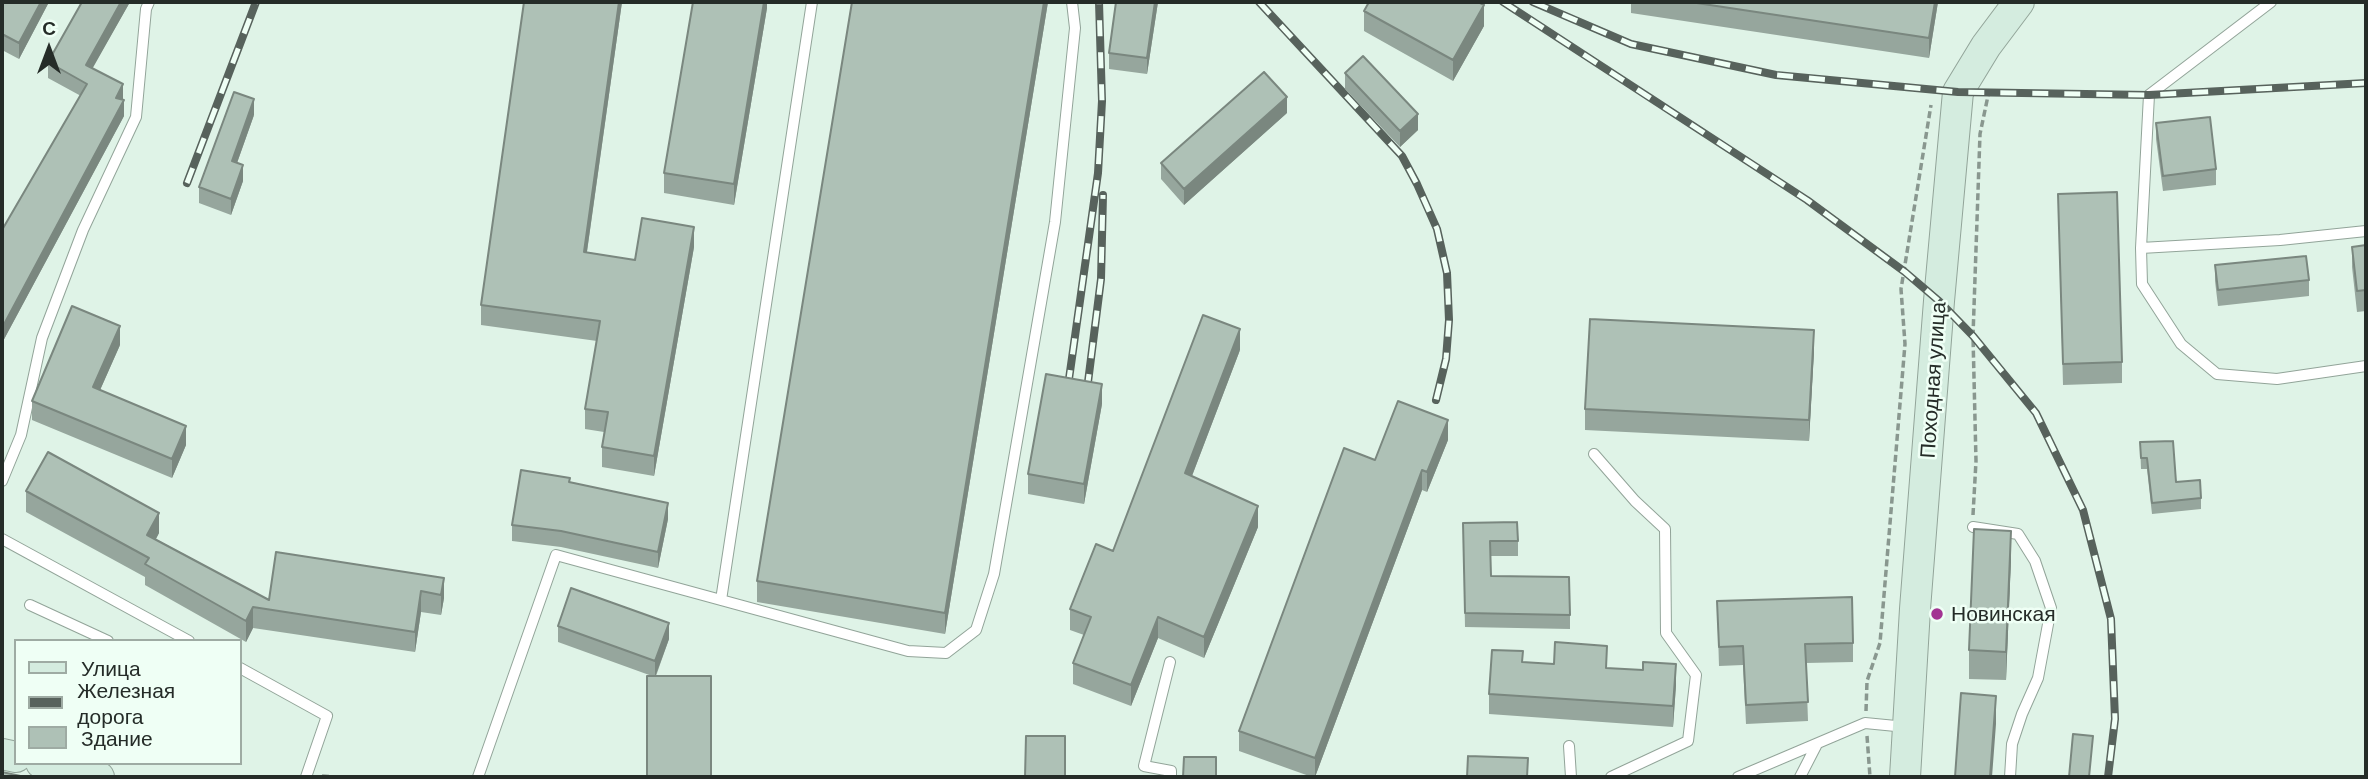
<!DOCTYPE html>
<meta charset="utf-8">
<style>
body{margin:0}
#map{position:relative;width:2368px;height:779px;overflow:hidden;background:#dff3e7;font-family:Barlow,sans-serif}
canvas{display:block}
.frame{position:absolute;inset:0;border:4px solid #252c28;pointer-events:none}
.legend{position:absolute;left:14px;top:639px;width:228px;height:126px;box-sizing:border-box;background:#effff5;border:2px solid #9eaba3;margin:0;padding:9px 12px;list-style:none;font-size:21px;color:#252c28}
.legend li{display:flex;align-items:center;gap:14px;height:35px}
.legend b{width:35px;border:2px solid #9eaba3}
.north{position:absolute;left:14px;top:14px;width:70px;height:70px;-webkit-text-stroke:5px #effff5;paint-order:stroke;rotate:0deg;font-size:19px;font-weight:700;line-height:28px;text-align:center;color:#252c28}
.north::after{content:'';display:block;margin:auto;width:24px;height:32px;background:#252c28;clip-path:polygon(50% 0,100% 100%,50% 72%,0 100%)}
</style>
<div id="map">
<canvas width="2368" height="779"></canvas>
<div class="frame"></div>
<ul class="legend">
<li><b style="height:9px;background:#d4ecdf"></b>Улица</li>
<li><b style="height:9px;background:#57625c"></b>Железная дорога</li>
<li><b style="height:19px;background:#aec1b6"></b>Здание</li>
</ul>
<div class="north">С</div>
</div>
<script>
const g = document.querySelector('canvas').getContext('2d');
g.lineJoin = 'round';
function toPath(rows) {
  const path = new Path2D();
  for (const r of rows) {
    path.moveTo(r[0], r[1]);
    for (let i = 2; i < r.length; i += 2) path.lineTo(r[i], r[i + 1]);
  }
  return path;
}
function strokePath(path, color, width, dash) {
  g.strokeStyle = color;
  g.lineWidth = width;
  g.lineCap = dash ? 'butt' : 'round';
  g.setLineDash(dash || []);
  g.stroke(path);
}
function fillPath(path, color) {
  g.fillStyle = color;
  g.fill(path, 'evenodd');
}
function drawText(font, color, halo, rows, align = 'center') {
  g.font = font + ' Barlow,sans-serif';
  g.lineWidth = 5;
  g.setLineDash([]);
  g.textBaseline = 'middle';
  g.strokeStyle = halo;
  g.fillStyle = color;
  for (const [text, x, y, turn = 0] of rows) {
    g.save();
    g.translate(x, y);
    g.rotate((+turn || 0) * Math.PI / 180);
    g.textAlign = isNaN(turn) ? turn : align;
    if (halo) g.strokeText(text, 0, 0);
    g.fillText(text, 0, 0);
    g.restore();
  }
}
const service = toPath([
 [2271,2,2149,95,2141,248,2142,284,2181,344,2217,374,2277,379,2366,366],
 [2141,248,2280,240,2366,231],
 [1594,454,1635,501,1665,529,1666,633,1696,675,1688,741,1611,777],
 [2,481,21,435,42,338,83,230,136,117,146,9,149,2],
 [1973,527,2018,534,2035,561,2051,608,2038,678,2022,714,2012,744,2010,777],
 [2,539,189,641],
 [721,600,812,2],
 [30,605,108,641],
 [1170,662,1144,766,1171,771,1171,777],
 [240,668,327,716,306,777],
 [1569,746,1571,777],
 [478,777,556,555,908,651,946,653,976,630,994,574,1055,222,1075,28,1072,2],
 [1738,777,1865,723,1906,727],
 [1800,777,1817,744]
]);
const secondary = toPath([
 [2,754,16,757],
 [41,763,99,777],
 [1905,777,1915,609,1939,301,1958,92,1986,46,2019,2]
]);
strokePath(service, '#92a499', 12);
strokePath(secondary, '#92a499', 32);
strokePath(toPath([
 [1973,515,1976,461,1973,336,1980,134,1989,91],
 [1866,711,1867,681,1880,643,1905,344,1901,289,1931,105],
 [1867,736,1870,777],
 [322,776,338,777]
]), '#89978f', 3.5, [7, 3.5]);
strokePath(service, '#fff', 10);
strokePath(secondary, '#d4ecdf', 30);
const rail = toPath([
 [1259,2,1402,156,1417,184,1437,229,1447,273,1449,320,1446,359,1436,400],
 [1503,2,1807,200,1905,272,1939,301,1973,336,2036,413,2083,510,2111,619,2115,719,2108,777],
 [1533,2,1631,44,1776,75,1958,92,2149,95,2366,83],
 [187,183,256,2],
 [1068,386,1098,173,1102,101,1099,2],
 [1087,390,1101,279,1103,195]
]);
strokePath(rail, '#57625c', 8);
strokePath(rail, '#effff5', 5, [16]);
fillPath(toPath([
 [2,2,49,2,19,59,2,50],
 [82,2,130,2,92,68,123,100,124,116,2,343,2,230,81,96,48,78,48,62],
 [622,2,587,252,635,260,694,247,654,476,602,467,602,447,604,432,585,429,585,409,597,341,481,325,481,305],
 [767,2,767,8,734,205,664,193,664,173],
 [1048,2,945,634,757,602,757,581],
 [1116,2,1158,2,1147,74,1109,69,1109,53],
 [1631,2,1938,2,1929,58,1631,13],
 [1364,11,1484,26,1453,81,1364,31],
 [1345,73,1418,130,1400,147,1345,89],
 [1287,113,1184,205,1161,179,1161,163],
 [254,115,237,163,243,181,231,215,199,203,199,187],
 [2156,123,2216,169,2216,185,2163,191,2156,139],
 [2058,194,2122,362,2122,383,2063,385],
 [2366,245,2366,311,2357,312,2352,267,2352,247],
 [2215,265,2309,280,2309,296,2218,306,2215,281],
 [120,345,100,390,186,445,172,478,32,420,32,401],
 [1240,350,1192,476,1258,527,1204,658,1158,638,1131,706,1073,684,1073,663,1084,635,1070,630,1070,609,1113,551],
 [1814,351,1809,441,1585,430,1585,409],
 [1102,404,1084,504,1028,494,1028,474],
 [1448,440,1427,492,1422,490,1315,777,1312,777,1239,751,1239,731,1375,460],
 [2140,442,2176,482,2201,498,2201,509,2152,514,2147,469,2141,469],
 [570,482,668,519,658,568,561,547,512,541,512,525],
 [26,491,159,533,156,539,269,600,444,578,444,598,441,615,421,612,415,652,253,628,246,642,145,585,145,577,26,512],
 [1463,523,1518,541,1518,556,1490,556,1491,576,1570,615,1570,629,1465,627],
 [2011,559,2006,680,1969,679,1969,650],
 [1717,601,1853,643,1853,662,1806,663,1808,721,1746,724,1743,665,1719,666],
 [558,626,669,639,656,676,652,676,558,642],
 [1607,668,1676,685,1673,727,1489,714,1489,694]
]), '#96a69d');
fillPath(toPath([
 [41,2,49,2,19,59,19,43],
 [121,2,130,2,86,80,86,65],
 [619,2,622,2,584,272,584,252],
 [764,2,767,2,767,8,734,205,734,184],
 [1044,2,1048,2,945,634,945,613],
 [1155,2,1158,2,1147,74,1147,58],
 [1935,2,1938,2,1929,58,1929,38],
 [1484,5,1484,26,1453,81,1453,60],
 [123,84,123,100,116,98],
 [1287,97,1287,113,1184,205,1184,189],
 [254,99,254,115,232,177,232,161],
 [124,100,124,116,2,343,2,328],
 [1418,114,1418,130,1400,147,1400,131],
 [243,165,243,181,231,215,231,199],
 [694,227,694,247,654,476,654,456],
 [120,326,120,345,93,406,93,387],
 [1240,329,1240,350,1185,494,1185,473],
 [1814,330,1814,351,1809,441,1809,420],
 [1102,384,1102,404,1084,504,1084,484],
 [1448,420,1448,440,1427,492,1427,472],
 [186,426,186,445,172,478,172,459],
 [1422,470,1422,490,1315,777,1315,758],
 [668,503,668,519,658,568,658,552],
 [1258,506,1258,527,1204,658,1204,637],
 [159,513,159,533,147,555,147,535],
 [2011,531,2011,559,2006,680,2006,652],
 [444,578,444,598,441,615,441,595],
 [421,591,421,612,415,652,415,632],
 [253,607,253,628,246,642,246,621],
 [1158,617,1158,638,1131,706,1131,685],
 [669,623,669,639,655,677,655,661],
 [1676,664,1676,685,1673,727,1673,706],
 [1996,696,1996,724,1992,777,1990,777]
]), '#7a877f');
const building = toPath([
 [2,2,41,2,19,43,2,34,2,2],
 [82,2,121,2,86,65,123,84,116,98,124,100,2,328,2,230,87,84,48,62,82,2],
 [524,2,619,2,584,252,635,260,642,218,694,227,654,456,602,447,608,412,585,409,600,321,481,305,524,2],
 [693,2,764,2,734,184,664,173,693,2],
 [852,2,1044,2,945,613,757,581,852,2],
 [1116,2,1155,2,1147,58,1109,53,1116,2],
 [1369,2,1478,2,1484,5,1453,60,1364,11,1369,2],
 [1690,2,1935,2,1929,38,1690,2],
 [1363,56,1418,114,1400,131,1345,73,1363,56],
 [1264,72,1287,97,1184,189,1161,163,1264,72],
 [234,92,254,99,232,161,243,165,231,199,199,187,234,92],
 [2210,117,2216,169,2163,176,2156,123,2210,117],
 [2117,192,2122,362,2063,364,2058,194,2117,192],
 [2366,245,2366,290,2357,291,2352,247,2366,245],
 [2306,256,2309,280,2218,290,2215,265,2306,256],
 [72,306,120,326,93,387,186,426,172,459,32,401,72,306],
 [1203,315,1240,329,1185,473,1258,506,1204,637,1158,617,1131,685,1073,663,1091,617,1070,609,1096,544,1113,551,1203,315],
 [1590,319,1814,330,1809,420,1585,409,1590,319],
 [1046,374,1102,384,1084,484,1028,474,1046,374],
 [1398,401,1448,420,1427,472,1422,470,1315,758,1239,731,1344,448,1375,460,1398,401],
 [2173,441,2176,482,2200,480,2201,498,2152,503,2147,458,2141,458,2140,442,2173,441],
 [48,452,159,513,147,535,269,600,276,552,444,578,441,595,421,591,415,632,253,607,246,621,145,564,149,558,26,491,48,452],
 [521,470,570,478,569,482,668,503,658,552,561,531,512,525,521,470],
 [1517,522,1518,541,1490,541,1491,576,1569,577,1570,615,1465,613,1463,523,1517,522],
 [1974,529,2011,531,2006,652,1969,650,1974,529],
 [571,588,669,623,655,661,558,626,571,588],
 [1852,597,1853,643,1805,644,1808,702,1746,705,1743,646,1719,647,1717,601,1852,597],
 [1555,642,1607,646,1606,668,1643,670,1643,662,1676,664,1673,706,1489,694,1492,650,1523,651,1522,662,1554,664,1555,642],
 [647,676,711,676,711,777,647,777,647,676],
 [1961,693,1996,696,1990,777,1955,777,1961,693],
 [2073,734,2093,736,2089,777,2069,777,2073,734],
 [1026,736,1065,736,1065,777,1025,777,1026,736],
 [1468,756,1528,758,1527,777,1467,777,1468,756],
 [1184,757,1216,757,1216,777,1183,777,1184,757],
 [2,772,25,777,2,777,2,772]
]);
fillPath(building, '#aec1b6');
strokePath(building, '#7a877f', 2);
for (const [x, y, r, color] of [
 [1937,614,7,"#a23392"]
]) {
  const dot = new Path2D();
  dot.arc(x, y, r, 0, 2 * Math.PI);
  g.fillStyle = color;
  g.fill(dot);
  strokePath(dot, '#effff5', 2.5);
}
drawText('21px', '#252c28', '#effff5', [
 ["Походная улица",1933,380,-86]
]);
drawText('21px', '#252c28', '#effff5', [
 ["Новинская",1951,614]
], 'left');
</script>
